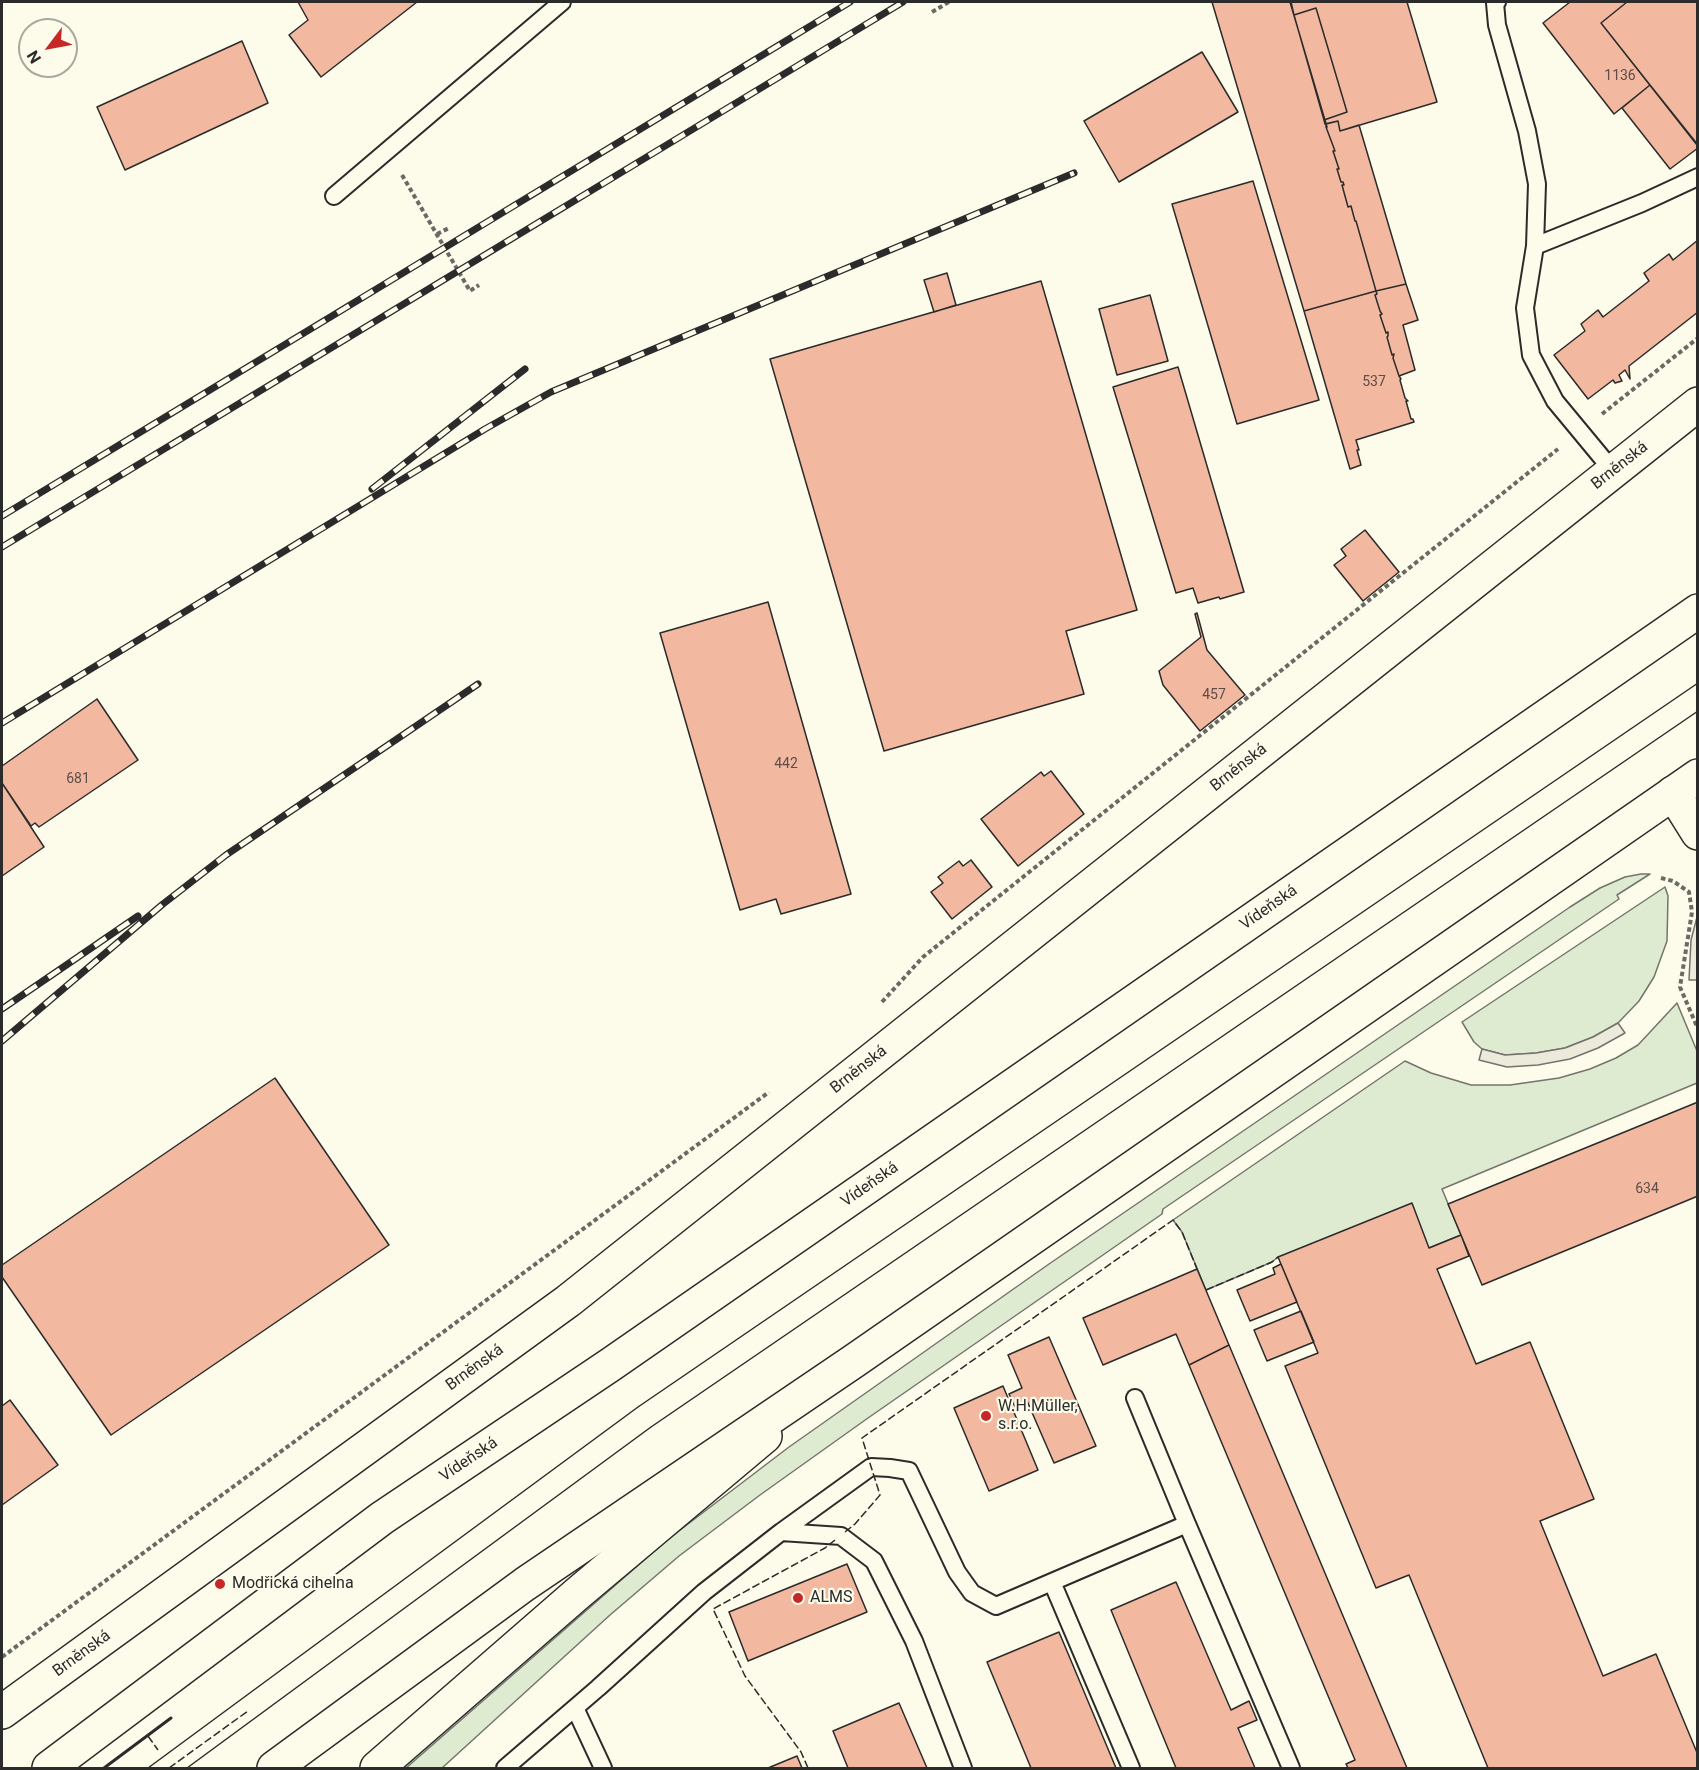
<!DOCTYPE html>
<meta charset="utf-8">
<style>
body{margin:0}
#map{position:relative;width:1699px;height:1770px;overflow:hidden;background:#fdfbea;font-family:Roboto,sans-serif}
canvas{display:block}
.frame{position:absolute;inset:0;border:3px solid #2b2b2b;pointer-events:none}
.north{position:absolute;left:18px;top:18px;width:60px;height:60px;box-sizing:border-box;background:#fdfbea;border:2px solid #a9a89e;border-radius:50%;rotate:238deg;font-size:16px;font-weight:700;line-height:24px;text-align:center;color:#2b2b2b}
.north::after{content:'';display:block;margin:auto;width:21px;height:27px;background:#c62828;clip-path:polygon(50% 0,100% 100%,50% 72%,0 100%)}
</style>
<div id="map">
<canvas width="1699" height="1770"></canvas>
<div class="frame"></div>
<div class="north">N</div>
</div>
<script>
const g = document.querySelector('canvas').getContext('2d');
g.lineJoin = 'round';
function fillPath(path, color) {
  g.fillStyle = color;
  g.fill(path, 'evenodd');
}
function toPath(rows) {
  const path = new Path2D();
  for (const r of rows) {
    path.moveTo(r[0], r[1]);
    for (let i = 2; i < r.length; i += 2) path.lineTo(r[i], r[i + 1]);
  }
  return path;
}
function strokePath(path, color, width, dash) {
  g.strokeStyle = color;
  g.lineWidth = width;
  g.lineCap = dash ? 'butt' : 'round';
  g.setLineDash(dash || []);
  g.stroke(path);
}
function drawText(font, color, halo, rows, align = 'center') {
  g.font = font + ' Roboto,sans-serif';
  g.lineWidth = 4.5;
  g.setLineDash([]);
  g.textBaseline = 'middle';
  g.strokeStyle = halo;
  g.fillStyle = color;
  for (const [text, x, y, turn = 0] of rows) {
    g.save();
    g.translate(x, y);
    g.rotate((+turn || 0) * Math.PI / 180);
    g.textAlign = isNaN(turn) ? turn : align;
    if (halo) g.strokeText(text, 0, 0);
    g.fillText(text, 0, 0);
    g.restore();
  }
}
const green = toPath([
 [1641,874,1650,874,1617,895,1619,899,1163,1209,1162,1214,868,1418,760,1495,679,1556,610,1615,442,1768,406,1768,667,1540,789,1447,1049,1264,1570,907,1600,888,1625,877,1641,874],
 [1665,887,1668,896,1667,941,1654,977,1639,1001,1618,1023,1593,1037,1565,1048,1536,1053,1505,1055,1482,1049,1474,1042,1462,1022,1665,887],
 [1677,1003,1697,1051,1697,1083,1442,1189,1461,1235,1429,1248,1278,1257,1272,1262,1206,1290,1182,1232,1173,1220,1405,1061,1431,1073,1471,1085,1510,1085,1559,1078,1590,1069,1616,1058,1638,1045,1677,1003]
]);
fillPath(green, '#deebd1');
strokePath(green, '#74746e', 1.5);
const parking = toPath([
 [1697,917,1697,980,1689,980,1691,940,1697,917],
 [1618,1023,1625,1033,1598,1048,1570,1059,1538,1065,1507,1067,1479,1060,1482,1049,1505,1055,1536,1053,1565,1048,1593,1037,1618,1023]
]);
fillPath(parking, '#eceadb');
strokePath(parking, '#74746e', 1.5);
const building = toPath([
 [298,2,417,2,321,77,289,35,308,20,298,2],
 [1212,2,1290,2,1327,127,1326,127,1335,151,1333,151,1339,169,1337,169,1341,182,1343,182,1344,185,1342,185,1348,207,1351,206,1355,221,1356,221,1376,291,1304,311,1212,2],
 [1291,2,1407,2,1437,102,1340,131,1338,121,1325,124,1324,120,1347,112,1316,8,1294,15,1291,2],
 [1570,2,1627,2,1601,23,1650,85,1614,114,1543,23,1570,2],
 [1627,2,1698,2,1697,145,1601,23,1627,2],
 [1316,8,1347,112,1324,120,1294,15,1316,8],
 [242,41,268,103,125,170,97,107,242,41],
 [1202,52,1238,112,1119,182,1084,121,1202,52],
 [1650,85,1698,145,1698,148,1670,169,1622,108,1650,85],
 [1338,121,1340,131,1359,125,1406,284,1376,291,1356,221,1355,221,1351,206,1348,207,1342,185,1344,185,1343,182,1341,182,1337,169,1339,169,1333,151,1335,151,1326,127,1326,124,1338,121],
 [1253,181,1319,400,1237,424,1172,204,1253,181],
 [1698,240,1698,312,1629,366,1630,379,1625,370,1619,375,1622,381,1615,383,1613,380,1588,399,1554,355,1585,331,1581,324,1598,310,1603,317,1649,281,1644,273,1669,254,1673,260,1698,240],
 [947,273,956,305,934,312,924,280,947,273],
 [1041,281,1137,610,1066,631,1084,694,884,751,770,359,1041,281],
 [1406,284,1418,320,1403,325,1415,370,1399,376,1393,358,1394,354,1392,355,1387,337,1388,336,1388,332,1386,333,1380,315,1382,314,1380,311,1375,295,1377,294,1376,291,1406,284],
 [1376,291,1377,294,1375,295,1380,311,1382,314,1380,315,1386,333,1388,332,1388,336,1387,337,1392,355,1394,354,1393,358,1399,376,1401,379,1400,380,1405,398,1408,401,1406,401,1411,419,1413,419,1414,422,1356,440,1359,450,1357,450,1361,465,1350,469,1304,311,1376,291],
 [1150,295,1168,361,1117,375,1099,309,1150,295],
 [1178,367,1244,592,1220,599,1219,597,1198,603,1193,588,1176,593,1113,387,1178,367],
 [1365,530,1399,572,1363,601,1334,565,1346,556,1341,549,1365,530],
 [768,602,851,894,781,914,776,899,740,910,660,633,768,602],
 [1197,613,1207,650,1245,695,1200,731,1163,685,1159,671,1201,637,1195,614,1197,613],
 [97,699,138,760,39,827,35,823,31,826,2,783,2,766,97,699],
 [1051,771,1084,814,1018,866,981,819,1041,772,1044,776,1051,771],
 [2,783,44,847,2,876,2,783],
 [971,860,992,887,952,919,931,892,943,883,938,877,959,861,963,866,971,860],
 [275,1078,389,1245,111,1435,2,1277,2,1265,275,1078],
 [1698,1102,1698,1196,1482,1285,1448,1204,1698,1102],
 [1412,1203,1429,1248,1461,1235,1469,1256,1437,1269,1476,1364,1530,1342,1594,1499,1540,1521,1603,1676,1656,1654,1698,1755,1698,1768,1488,1768,1409,1575,1376,1588,1285,1366,1318,1353,1278,1257,1412,1203],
 [1281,1264,1297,1302,1250,1321,1237,1290,1275,1274,1273,1268,1281,1264],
 [1197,1269,1229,1345,1189,1365,1176,1334,1103,1365,1083,1318,1197,1269],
 [1301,1311,1314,1342,1267,1361,1254,1330,1301,1311],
 [1049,1337,1096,1446,1054,1463,1027,1401,1015,1407,1009,1394,1022,1388,1008,1355,1049,1337],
 [1229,1345,1407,1768,1348,1768,1346,1764,1355,1760,1189,1365,1229,1345],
 [1003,1386,1038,1470,989,1491,954,1408,1003,1386],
 [10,1400,58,1465,2,1505,2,1406,10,1400],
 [847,1564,867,1612,748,1661,729,1612,847,1564],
 [1176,1582,1231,1710,1249,1701,1257,1720,1238,1728,1255,1768,1176,1768,1111,1610,1176,1582],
 [1059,1632,1116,1768,1031,1768,987,1662,1059,1632],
 [899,1703,927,1768,848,1768,833,1731,899,1703],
 [797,1756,802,1768,768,1768,797,1756]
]);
fillPath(building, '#f2b8a0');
strokePath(building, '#2b2b2b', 1.5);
const lane = toPath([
 [1497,2,1495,3,1497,25,1527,131,1537,184,1535,246,1525,308,1531,355,1555,401,1613,471],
 [334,196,562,2],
 [1535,246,1642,203,1698,177],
 [1135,1398,1187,1524],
 [781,1532,871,1467,890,1468,909,1471,957,1572,972,1593,996,1606,1187,1524,1291,1768],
 [1052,1582,1131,1768],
 [575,1708,603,1768],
 [505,1768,598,1688,704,1592,781,1532,841,1536,874,1561,914,1641,963,1768]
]);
const street = toPath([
 [1673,793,1698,833]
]);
const secondary = toPath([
 [2,1712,568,1301,1698,404],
 [377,1768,577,1594,765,1436]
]);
const highway = toPath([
 [49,1768,382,1518,610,1365,1698,611],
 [274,1768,525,1584,854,1361,1698,776]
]);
strokePath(lane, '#2b2b2b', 20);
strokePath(street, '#2b2b2b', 36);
strokePath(secondary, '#2b2b2b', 36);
strokePath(highway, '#2b2b2b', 36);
strokePath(toPath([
 [932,12,949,2],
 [402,175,470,291,479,285],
 [437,234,449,228],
 [1602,414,1698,338],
 [1661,878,1673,881,1689,892,1692,912,1680,987,1698,1029],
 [882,1002,923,957,1558,449],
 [2,1657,769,1092]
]), '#6a6964', 4, [4.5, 3]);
strokePath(lane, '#fdfbea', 16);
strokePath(street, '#fdfbea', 33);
strokePath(secondary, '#fdfbea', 33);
strokePath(highway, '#fdfbea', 33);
strokePath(toPath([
 [148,1768,638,1407,1698,683],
 [187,1768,651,1427,1698,711]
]), '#2b2b2b', 1.5);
const rail = toPath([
 [372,489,525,369],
 [2,516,850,2],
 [2,547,903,2],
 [2,723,485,429,551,392,1074,173],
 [2,1009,138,916],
 [2,1041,163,904,226,855,478,684]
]);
strokePath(rail, '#2b2b2b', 7);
strokePath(rail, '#fdfbea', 4.5, [14]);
strokePath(toPath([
 [1206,1290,1272,1262,1278,1257],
 [845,1532,855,1524,880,1495,862,1438,1173,1220,1182,1232,1197,1269],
 [148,1736,158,1750],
 [169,1768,248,1711],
 [808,1768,801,1752,745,1676,713,1609,825,1548,835,1540]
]), '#2b2b2b', 1.5, [8, 3]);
strokePath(toPath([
 [104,1768,171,1718]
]), '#2b2b2b', 3);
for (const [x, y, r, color] of [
 [986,1416,6,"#c62828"],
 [220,1584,6,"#c62828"],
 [798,1598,6,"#c62828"]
]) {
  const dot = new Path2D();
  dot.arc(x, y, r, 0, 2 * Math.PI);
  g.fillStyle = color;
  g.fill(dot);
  strokePath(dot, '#fdfbea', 2);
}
drawText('14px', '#5d4e48', null, [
 ["1136",1620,76],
 ["537",1374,382],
 ["457",1214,695],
 ["442",786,764],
 ["681",78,779],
 ["634",1647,1189]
]);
drawText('16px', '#2b2b2b', '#fdfbea', [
 ["Brněnská",1620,466,-38],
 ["Brněnská",1239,768,-38],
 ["Vídeňská",1269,908,-35],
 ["Brněnská",859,1070,-38],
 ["Vídeňská",870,1185,-35],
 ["Brněnská",475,1368,-36],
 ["Vídeňská",469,1460,-34],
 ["Brněnská",82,1654,-36]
]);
drawText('16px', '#2b2b2b', '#fdfbea', [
 ["W.H.Müller,",998,1407],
 ["s.r.o.",998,1425],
 ["Modřická cihelna",232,1584],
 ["ALMS",810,1598]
], 'left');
</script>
